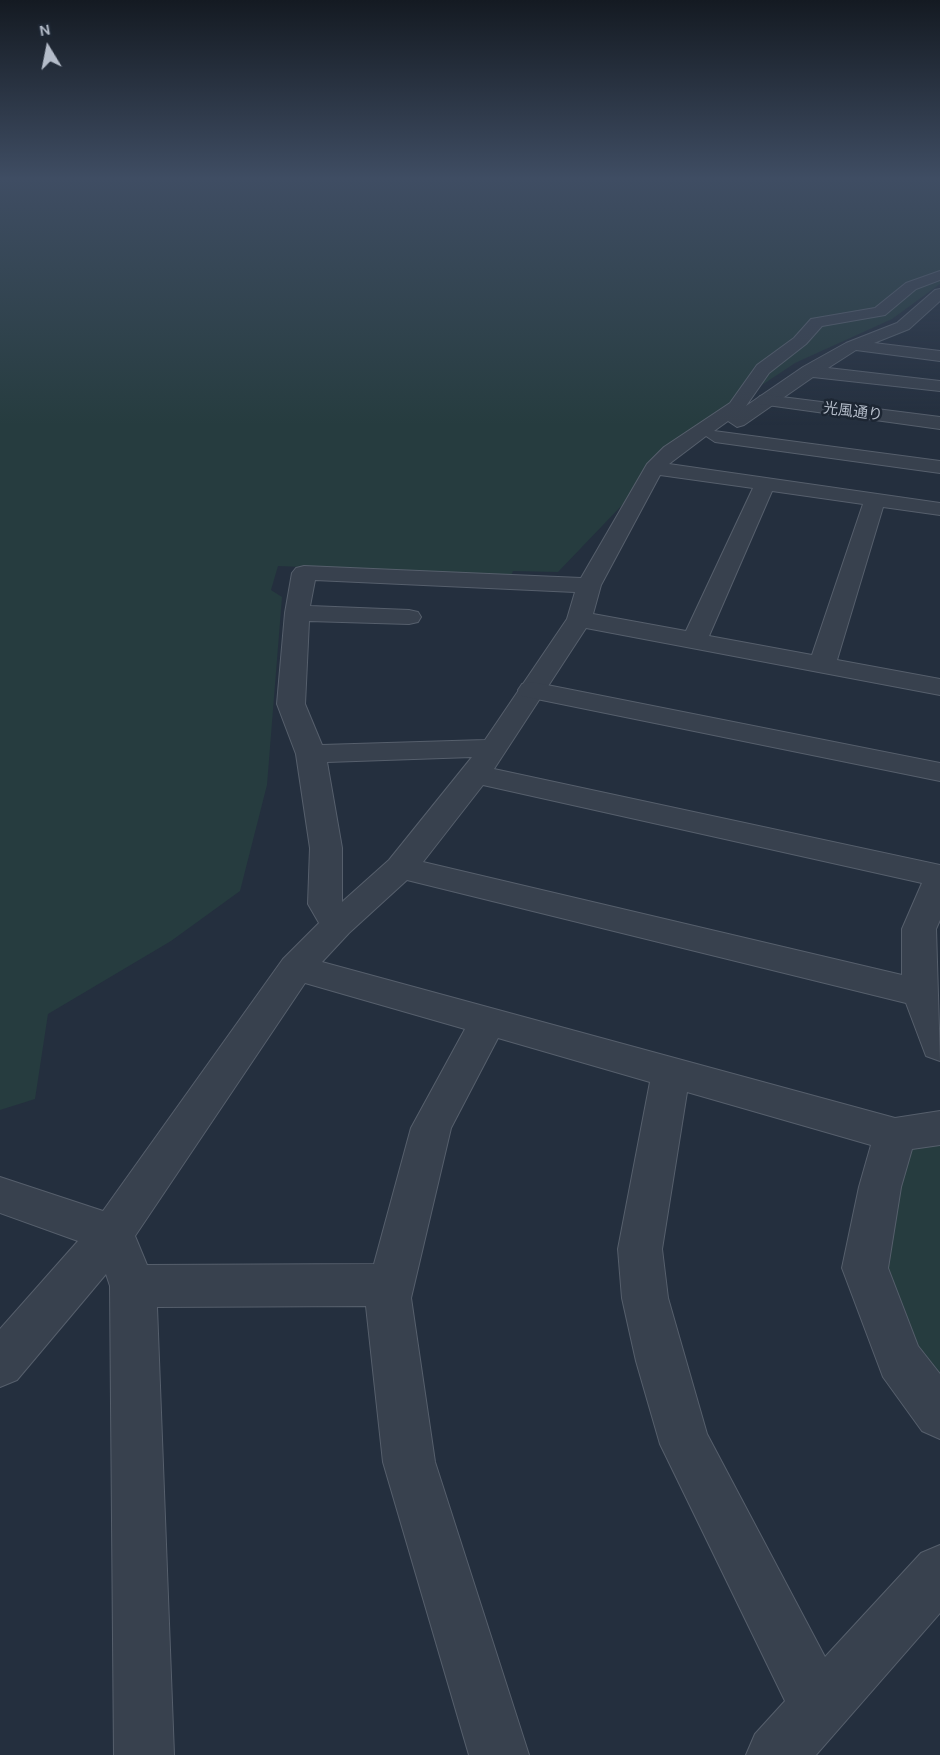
<!DOCTYPE html>
<meta charset="utf-8">
<style>
body{margin:0}
#map{position:relative;width:940px;height:1755px;overflow:hidden;background:#242f3e;font-family:Karla,sans-serif}
canvas{display:block}
.north{position:absolute;left:18px;top:18px;width:60px;height:60px;-webkit-text-stroke:4px #1d2633;paint-order:stroke;rotate:350deg;font-size:16px;font-weight:700;line-height:24px;text-align:center;color:#b4bcc9}
.north::after{content:'';display:block;margin:auto;width:21px;height:27px;background:#b4bcc9;clip-path:polygon(50% 0,100% 100%,50% 72%,0 100%)}
</style>
<div id="map">
<canvas width="940" height="1755"></canvas>
<div class="north">N</div>
</div>
<script>
const g = document.querySelector('canvas').getContext('2d');
g.lineJoin = 'round';
function fillPath(path, color) {
  g.fillStyle = color;
  g.fill(path, 'evenodd');
}
function toPath(rows) {
  const path = new Path2D();
  for (const r of rows) {
    path.moveTo(r[0], r[1]);
    for (let i = 2; i < r.length; i += 2) path.lineTo(r[i], r[i + 1]);
  }
  return path;
}
function strokePath(path, color, width, dash) {
  g.strokeStyle = color;
  g.lineWidth = width;
  g.lineCap = dash ? 'butt' : 'round';
  g.setLineDash(dash || []);
  g.stroke(path);
}
function drawText(font, color, halo, rows, align = 'center') {
  g.font = font + ' Karla,"Noto Sans JP",sans-serif';
  g.lineWidth = 5;
  g.setLineDash([]);
  g.textBaseline = 'middle';
  g.strokeStyle = halo;
  g.fillStyle = color;
  for (const [text, x, y, turn = 0] of rows) {
    g.save();
    g.translate(x, y);
    g.rotate((+turn || 0) * Math.PI / 180);
    g.textAlign = isNaN(turn) ? turn : align;
    if (halo) g.strokeText(text, 0, 0);
    g.fillText(text, 0, 0);
    g.restore();
  }
}
fillPath(toPath([
 [0,179,940,179,940,284,892,319,795,363,693,431,558,572,513,571,511,576,278,566,271,590,282,597,267,785,240,891,171,941,48,1014,35,1099,0,1110],
 [940,1128,940,1414,865,1268,895,1135]
]), '#263c3f');
const minor = toPath([
 [940,271,940,280,916,289,885,315,822,326,806,344,769,373,746,406,803,367,846,343,897,323,935,290,940,289,940,301,909,329,874,343,940,351,940,361,856,350,828,368,940,381,940,391,813,377,744,425,737,427,728,421,714,431,940,461,940,473,715,442,706,436,669,464,940,503,940,515,883,507,837,660,940,679,940,695,586,628,494,769,940,865,940,920,936,929,940,1061,926,1056,906,1003,407,880,349,933,322,962,895,1118,940,1111,940,1145,912,1149,901,1187,888,1268,918,1346,940,1374,940,1439,922,1431,883,1377,842,1268,859,1187,871,1145,687,1092,662,1249,668,1298,707,1434,825,1657,921,1553,940,1545,940,1613,816,1755,746,1755,755,1734,785,1701,660,1444,636,1361,622,1298,618,1249,650,1082,498,1038,451,1128,411,1298,435,1462,529,1755,469,1755,383,1462,366,1306,157,1307,174,1755,114,1755,110,1286,106,1274,17,1380,0,1387,0,1329,78,1241,0,1213,0,1177,103,1211,283,959,319,923,308,904,310,848,296,754,277,704,285,613,292,573,296,568,304,566,581,578,647,464,664,447,730,403,757,365,794,338,811,319,875,308,906,283,940,271],
 [660,475,753,488,686,631,593,614,601,585,660,475],
 [772,491,863,504,812,655,709,636,772,491],
 [315,580,575,592,567,619,485,740,322,745,305,704,309,621,409,624,418,622,421,617,418,612,409,610,310,606,315,580],
 [472,757,389,860,342,902,342,848,327,762,472,757],
 [483,785,922,883,902,929,902,975,423,862,483,785],
 [305,983,465,1029,411,1128,374,1264,147,1265,135,1236,305,983]
]);
const tertiary = toPath([
 [766,395,940,417,940,429,760,404,757,400,760,396,766,395],
 [532,682,940,763,940,781,522,696,518,690,522,684,532,682]
]);
strokePath(minor, '#565f6c', 2);
strokePath(tertiary, '#565f6c', 2);
fillPath(minor, '#38414e');
fillPath(tertiary, '#38414e');
const sky = g.createLinearGradient(0, 0, 0, 425);
sky.addColorStop(0, '#141a22');
sky.addColorStop(0.42, '#3f4d63');
sky.addColorStop(1, '#3f4d6300');
g.fillStyle = sky;
g.fillRect(0, 0, 940, 425);
drawText('15px', '#b4bcc9', '#1d2633', [
 ["光風通り",853,412,7]
]);
</script>
